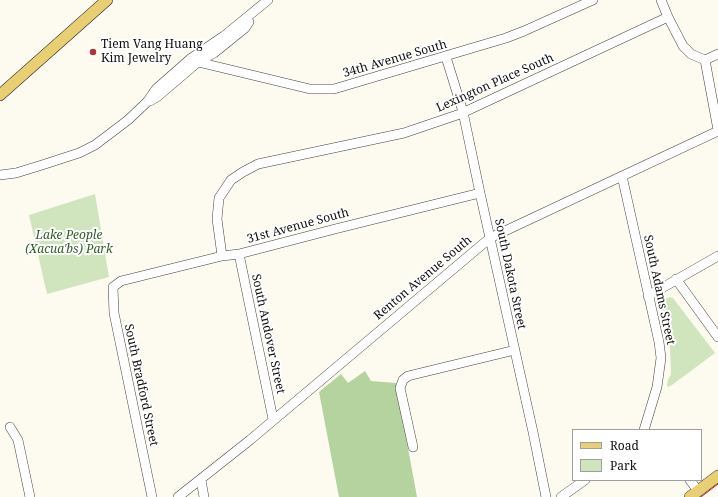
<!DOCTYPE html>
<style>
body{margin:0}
#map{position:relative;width:718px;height:497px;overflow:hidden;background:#fdfbf0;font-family:"Noto Serif",serif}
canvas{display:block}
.legend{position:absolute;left:572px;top:429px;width:130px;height:52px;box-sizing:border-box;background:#fff;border:1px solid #9f9f9f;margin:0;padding:5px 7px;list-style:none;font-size:12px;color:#0e0e0e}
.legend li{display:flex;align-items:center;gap:8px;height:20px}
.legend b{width:20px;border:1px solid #9f9f9f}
</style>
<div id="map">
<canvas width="718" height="497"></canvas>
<ul class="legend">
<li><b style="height:5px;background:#e9cf74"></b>Road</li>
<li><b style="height:11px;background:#d0e4bd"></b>Park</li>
</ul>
</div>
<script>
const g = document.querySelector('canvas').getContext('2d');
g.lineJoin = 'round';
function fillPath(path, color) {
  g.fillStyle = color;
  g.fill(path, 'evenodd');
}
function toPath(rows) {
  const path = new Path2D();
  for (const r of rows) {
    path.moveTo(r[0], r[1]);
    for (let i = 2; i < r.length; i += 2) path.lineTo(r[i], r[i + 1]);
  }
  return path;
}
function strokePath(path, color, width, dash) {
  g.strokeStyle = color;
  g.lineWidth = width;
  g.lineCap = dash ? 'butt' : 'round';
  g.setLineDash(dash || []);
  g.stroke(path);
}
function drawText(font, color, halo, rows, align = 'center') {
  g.font = font + ' "Noto Serif",serif';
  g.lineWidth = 4;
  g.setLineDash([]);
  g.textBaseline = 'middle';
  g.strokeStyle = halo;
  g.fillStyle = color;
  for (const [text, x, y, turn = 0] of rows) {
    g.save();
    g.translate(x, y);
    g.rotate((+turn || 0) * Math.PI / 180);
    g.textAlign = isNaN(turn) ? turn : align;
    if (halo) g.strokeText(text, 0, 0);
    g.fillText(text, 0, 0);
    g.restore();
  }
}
fillPath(toPath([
 [95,194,109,277,47,294,29,215],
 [670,297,673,298,715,353,672,385,668,387,667,385,668,379,671,375,670,347,660,301]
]), '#d0e4bd');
fillPath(toPath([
 [365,371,371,381,396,383,417,497,339,497,319,392,341,374,348,383]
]), '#b5d39e');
const minor = toPath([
 [661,0,668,17,683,46,691,54,705,60],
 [446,57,463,112,480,193,533,432,546,497],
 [705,60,718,130],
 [705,60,718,54],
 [198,62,310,89,334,89,506,38,524,31,593,0],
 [150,101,157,97,198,62,214,53,245,28,249,22],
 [0,175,16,173,42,165,79,153,95,145,128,120,147,102,156,89,190,59,224,36,268,0],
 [622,176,659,342,661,358,657,387,644,430],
 [239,254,273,419],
 [222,256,217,219,219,198,231,180,243,172,258,164,404,133,460,114,668,17],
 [676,279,718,337],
 [648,296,718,256],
 [10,427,18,440,30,497],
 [413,447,400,388,403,380,408,376,515,350],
 [201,480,204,497],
 [690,480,698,491],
 [152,497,114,313,113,287,121,281,222,256,239,254,335,229,480,193],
 [178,497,250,440,490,238,718,131],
 [561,497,585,480]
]);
const major = toPath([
 [0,95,107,0],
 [690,497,718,476]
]);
strokePath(minor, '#414141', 10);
strokePath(major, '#1f1f1f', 12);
strokePath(minor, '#fff', 9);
strokePath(major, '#e9cf74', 11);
strokePath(toPath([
 [701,497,718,484]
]), '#ae3639', 1);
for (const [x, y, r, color] of [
 [93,52,4,"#ae3639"]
]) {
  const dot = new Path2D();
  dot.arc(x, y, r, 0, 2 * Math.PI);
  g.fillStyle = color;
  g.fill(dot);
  strokePath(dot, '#fff', 1.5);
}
drawText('12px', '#0e0e0e', '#fff', [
 ["Tiem Vang Huang",101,45],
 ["Kim Jewelry",101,59]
], 'left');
drawText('12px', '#0e0e0e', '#fff', [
 ["34th Avenue South",395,59,-16],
 ["Lexington Place South",495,83,-24],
 ["31st Avenue South",298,226,-15],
 ["South Dakota Street",510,274,78],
 ["Renton Avenue South",423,278,-40],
 ["South Adams Street",659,290,78],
 ["South Andover Street",268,334,78],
 ["South Bradford Street",141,385,78]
]);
drawText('italic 12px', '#305e25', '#fff', [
 ["Lake People",69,236],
 ["(Xacua'bs) Park",69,250]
]);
</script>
